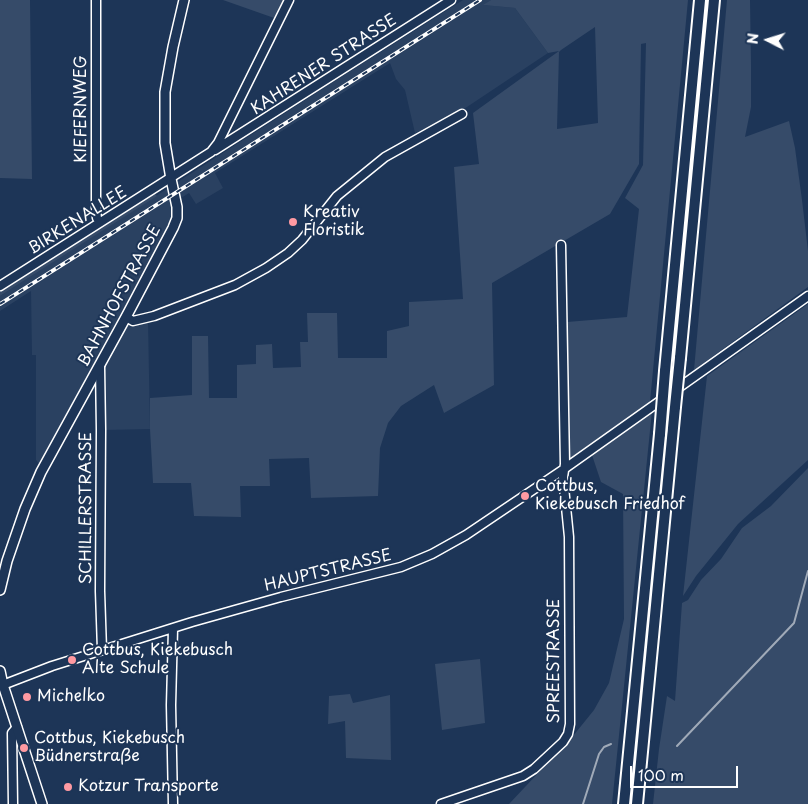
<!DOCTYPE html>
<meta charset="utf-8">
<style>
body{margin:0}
#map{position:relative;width:808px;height:804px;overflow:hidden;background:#1d3557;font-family:"Playpen Sans",sans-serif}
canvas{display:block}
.north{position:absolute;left:743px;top:15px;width:50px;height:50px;-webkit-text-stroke:4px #1d3557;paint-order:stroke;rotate:275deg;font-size:14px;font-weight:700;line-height:20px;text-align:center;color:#fff}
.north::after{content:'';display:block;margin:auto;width:18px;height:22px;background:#fff;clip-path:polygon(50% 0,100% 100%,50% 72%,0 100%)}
.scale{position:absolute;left:630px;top:766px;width:108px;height:22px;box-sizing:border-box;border:2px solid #fff;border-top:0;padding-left:6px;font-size:15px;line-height:18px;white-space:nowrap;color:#fff;-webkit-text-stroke:4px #1d3557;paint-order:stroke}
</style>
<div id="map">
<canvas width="808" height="804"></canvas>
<div class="north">N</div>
<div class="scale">100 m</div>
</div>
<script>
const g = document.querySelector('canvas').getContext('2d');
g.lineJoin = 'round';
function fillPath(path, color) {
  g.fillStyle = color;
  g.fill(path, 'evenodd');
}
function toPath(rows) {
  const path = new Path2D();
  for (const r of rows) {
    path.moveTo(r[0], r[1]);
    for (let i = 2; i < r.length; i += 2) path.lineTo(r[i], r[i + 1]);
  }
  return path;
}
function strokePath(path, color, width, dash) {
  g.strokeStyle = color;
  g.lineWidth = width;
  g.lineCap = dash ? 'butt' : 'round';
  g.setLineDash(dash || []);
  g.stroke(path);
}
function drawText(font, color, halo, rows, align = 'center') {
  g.font = font + ' "Playpen Sans",sans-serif';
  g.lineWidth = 4;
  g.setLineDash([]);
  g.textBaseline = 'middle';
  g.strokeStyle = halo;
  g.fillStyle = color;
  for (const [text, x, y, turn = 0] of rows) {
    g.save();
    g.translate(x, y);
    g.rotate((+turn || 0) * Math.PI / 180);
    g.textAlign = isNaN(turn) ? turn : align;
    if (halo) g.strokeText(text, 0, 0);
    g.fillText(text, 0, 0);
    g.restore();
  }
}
fillPath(toPath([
 [463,0,491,0,484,5,515,8,548,53,461,111,415,133,405,90,396,79,390,63,215,173,223,188,196,204,189,193,173,203,173,218,39,464,36,460,36,355,32,355,31,291,0,311,0,296,338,79],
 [148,320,150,429,104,430,104,369,126,325]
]), '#2a4161');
fillPath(toPath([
 [0,0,30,0,32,179,0,178],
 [223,0,284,0,277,19],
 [491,0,688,0,650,402,566,461,567,322,627,317,639,209,625,198,643,165,646,43,641,44,639,164,610,214,492,283,494,385,444,413,434,385,401,406,388,423,380,448,378,496,311,498,309,458,269,459,270,486,240,486,241,517,194,516,191,483,153,483,150,429,150,398,192,395,192,336,208,336,209,398,237,398,237,365,256,364,256,345,272,344,273,368,301,367,300,342,308,342,307,313,337,313,338,358,387,358,387,331,409,326,409,302,463,299,454,167,479,164,473,113,559,51,548,53,515,8,483,5],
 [595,27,598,123,557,129,559,52,561,50],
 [727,0,750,0,751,65,751,107,745,137,789,121,795,148,802,200,808,251,808,287,694,370],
 [154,193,157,196,0,296,0,288,45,259],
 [808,304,808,460,738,524,696,576,683,596,707,376],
 [652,411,612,804,509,804,573,736,594,710,609,683,624,619,623,494,601,482,592,455],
 [808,468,808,804,653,804,659,749,667,696,675,701,682,603,688,600,701,580,721,559,742,528,771,506],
 [480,659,485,723,442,730,435,664],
 [350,694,353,703,390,695,391,760,346,758,345,721,328,724,329,696]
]), '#364b69');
strokePath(toPath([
 [677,746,794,623,808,571],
 [583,804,599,754,604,747,611,744]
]), '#a0aab8', 2);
const minor = toPath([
 [96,0,96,211,97,218],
 [215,150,451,0],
 [0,286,211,152,218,143,289,0],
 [126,317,133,321,154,316,235,285,266,268,288,253,302,240,337,196,385,157,462,114],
 [100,366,101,430,100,591,102,650],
 [0,686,52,666,192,622,281,597,401,567,432,554,466,535,564,469,808,296],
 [13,804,12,733,17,727],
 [173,804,171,705,173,629],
 [441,804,523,776,534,769,563,742,568,734,570,724,569,537,563,477,565,464,561,245]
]);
const major = toPath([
 [0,590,7,561,25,509,41,472,126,317,173,228,177,218,177,207,171,179,165,143,165,92,173,47,184,0],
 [0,671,3,685,42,804]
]);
const highway = toPath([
 [680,358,714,0],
 [665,371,700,0],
 [624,804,660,434],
 [637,804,675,407]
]);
strokePath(minor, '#fff', 11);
strokePath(major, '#fff', 12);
strokePath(highway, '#fff', 14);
strokePath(minor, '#1d3557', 8);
strokePath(major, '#1d3557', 9);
strokePath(highway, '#1d3557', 10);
const rail = toPath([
 [0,304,480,0]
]);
strokePath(rail, '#fff', 4);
strokePath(rail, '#1d3557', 2, [5.5]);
const highwayBridge = toPath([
 [675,407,680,358],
 [660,434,665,371]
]);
strokePath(highwayBridge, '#fff', 14, []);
strokePath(highwayBridge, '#1d3557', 10);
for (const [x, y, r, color] of [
 [293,222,5,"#ff9aa2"],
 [525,496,5,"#ff9aa2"],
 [72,660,5,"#ff9aa2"],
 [27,697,5,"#ff9aa2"],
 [24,748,5,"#ff9aa2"],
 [68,787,5,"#ff9aa2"]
]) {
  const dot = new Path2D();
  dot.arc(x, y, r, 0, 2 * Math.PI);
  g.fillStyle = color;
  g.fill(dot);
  strokePath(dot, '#1d3557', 2);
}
drawText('16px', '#fff', '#1d3557', [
 ["KAHRENER STRASSE",324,65,-33],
 ["KIEFERNWEG",82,109,-90],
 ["BIRKENALLEE",78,221,-32],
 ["BAHNHOFSTRASSE",120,296,-62],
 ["SCHILLERSTRASSE",87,508,-90],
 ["HAUPTSTRASSE",328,571,-14],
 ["SPREESTRASSE",555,661,-90]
]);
drawText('16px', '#fff', '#1d3557', [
 ["Kreativ",303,213],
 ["Floristik",303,231],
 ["Cottbus,",535,487],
 ["Kiekebusch Friedhof",535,505],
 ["Cottbus, Kiekebusch",82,651],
 ["Alte Schule",82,669],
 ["Michelko",37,697],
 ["Cottbus, Kiekebusch",34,739],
 ["Büdnerstraße",34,757],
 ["Kotzur Transporte",78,787]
], 'left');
</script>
